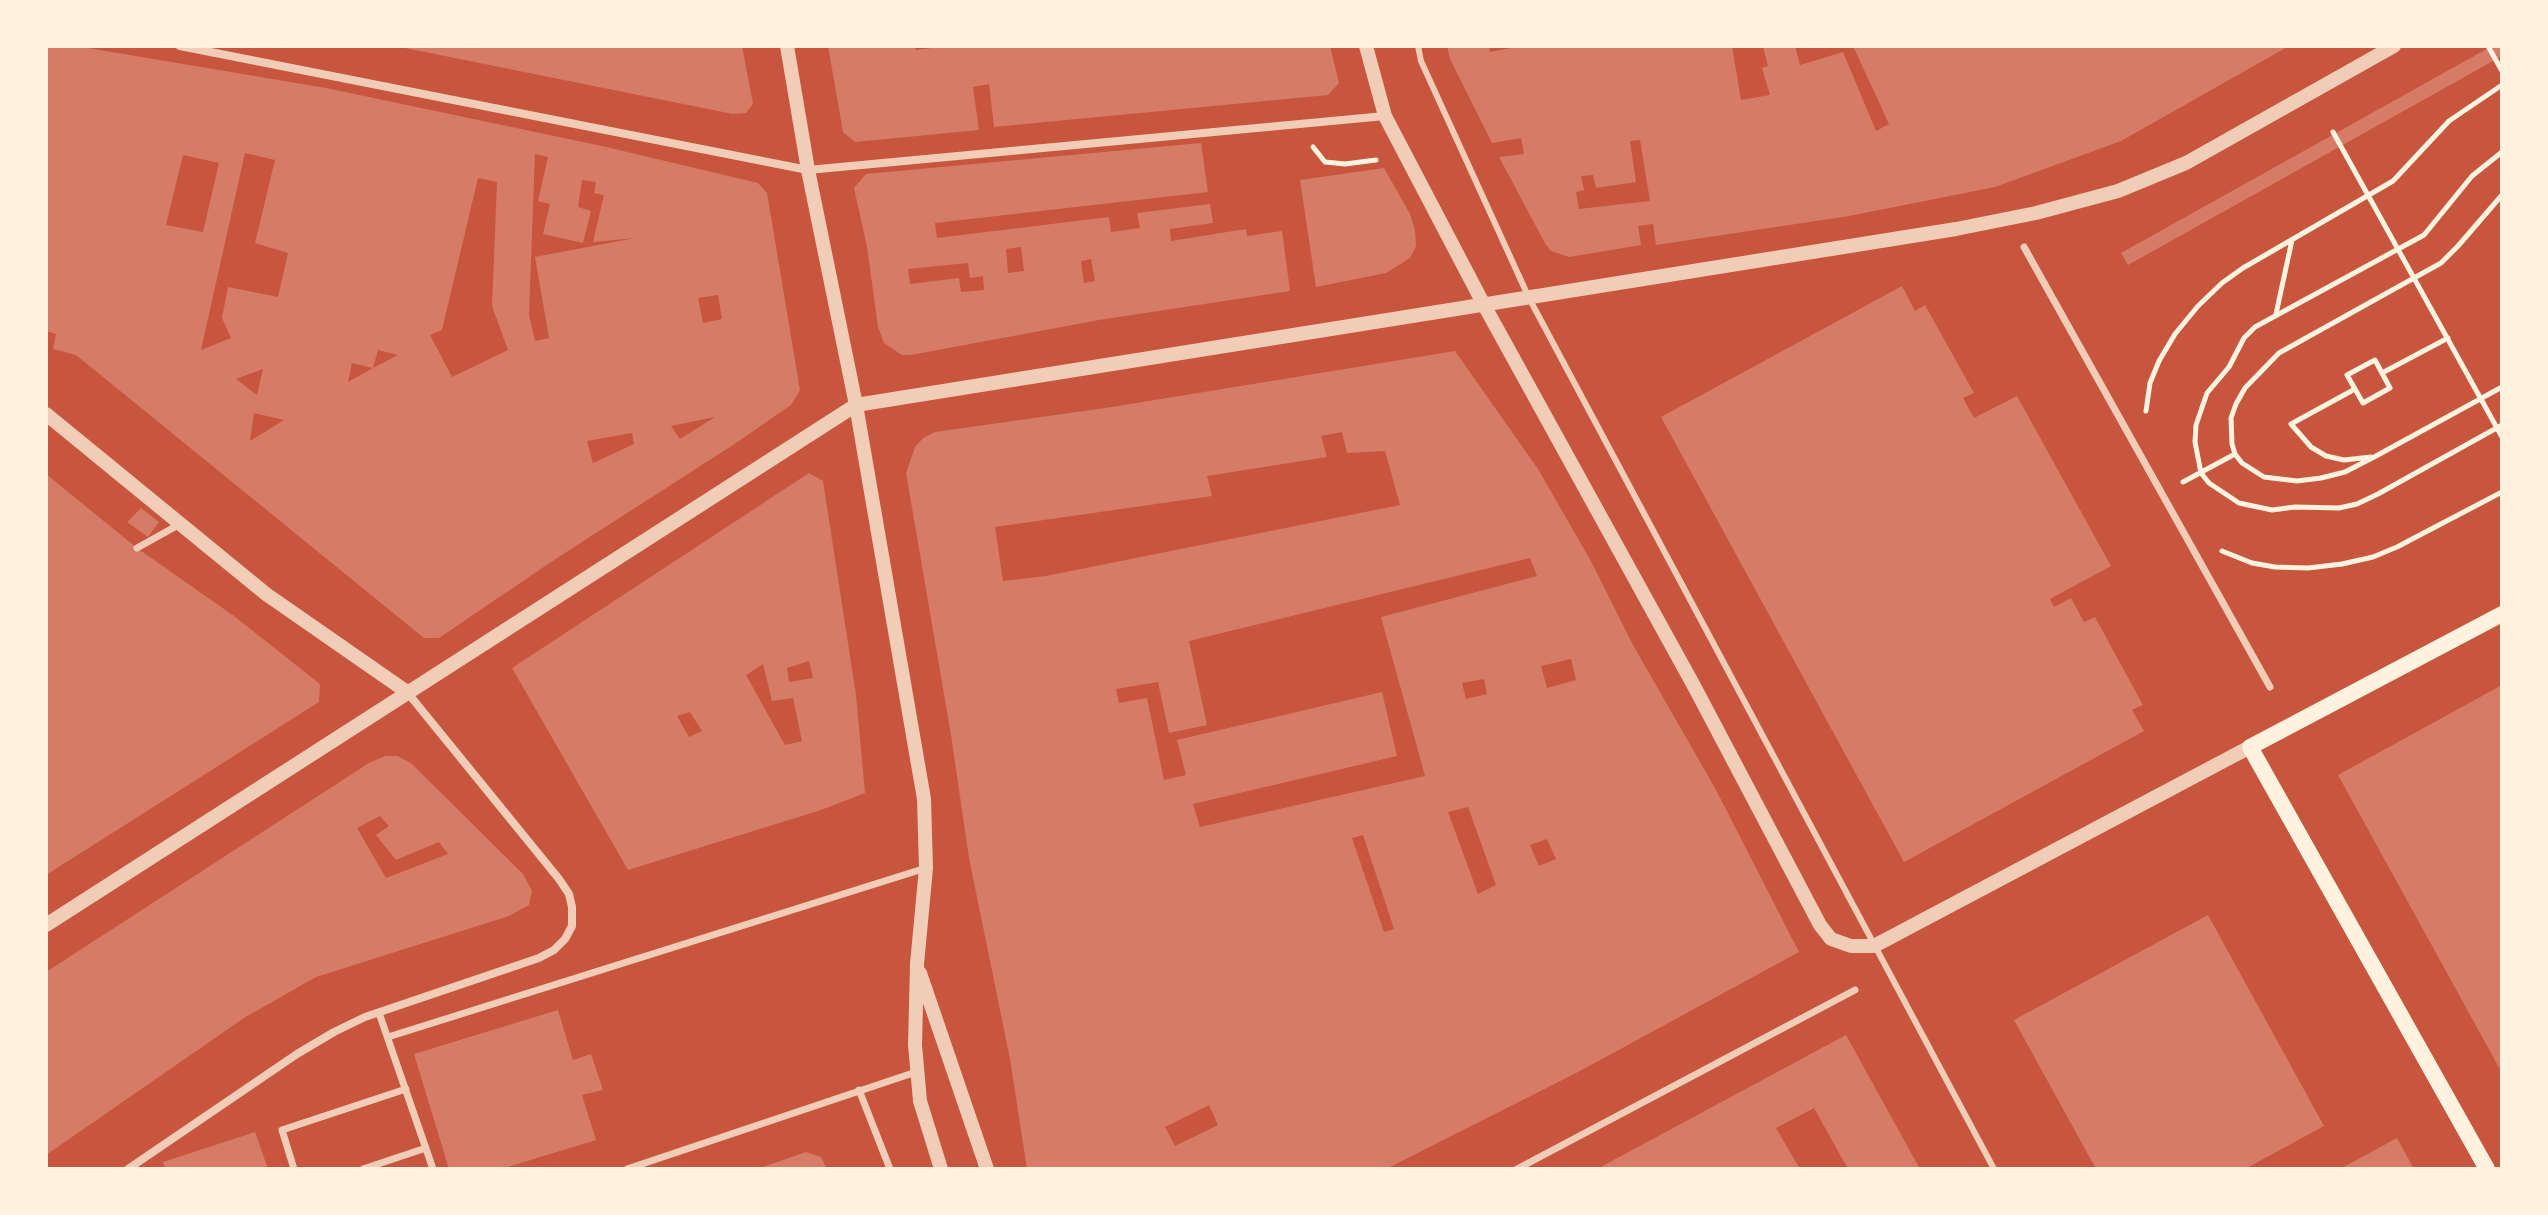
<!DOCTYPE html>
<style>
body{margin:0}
#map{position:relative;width:2548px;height:1215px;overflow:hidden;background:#c8553d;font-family:Barlow,sans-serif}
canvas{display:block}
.frame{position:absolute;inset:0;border:48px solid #fff3e0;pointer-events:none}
</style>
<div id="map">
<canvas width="2548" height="1215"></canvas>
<div class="frame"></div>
</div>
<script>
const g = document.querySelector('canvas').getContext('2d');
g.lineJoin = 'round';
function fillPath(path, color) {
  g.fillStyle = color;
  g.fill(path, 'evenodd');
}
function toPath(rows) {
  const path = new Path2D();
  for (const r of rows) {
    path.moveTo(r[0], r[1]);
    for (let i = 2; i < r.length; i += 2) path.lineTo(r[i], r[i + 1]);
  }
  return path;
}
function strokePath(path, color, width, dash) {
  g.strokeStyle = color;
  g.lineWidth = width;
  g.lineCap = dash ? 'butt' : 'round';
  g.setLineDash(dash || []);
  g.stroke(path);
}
fillPath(toPath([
 [46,46,76,46,326,88,602,146,758,183,767,193,800,390,791,405,733,445,554,560,439,638,424,638,76,355,53,349,56,334,46,331],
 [245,153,275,160,255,243,288,253,278,297,228,287,222,318,231,338,201,350],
 [535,154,548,157,538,201,550,204,543,234,583,243,591,211,578,207,582,180,596,182,594,193,604,195,593,242,635,238,535,257,549,338,535,341,529,315],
 [183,155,219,163,203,232,166,225],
 [478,178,497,182,492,306,508,350,452,377,430,335,442,330],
 [718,295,722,319,703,323,698,298],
 [378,350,398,355,373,368,348,382,352,363,373,368],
 [263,369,257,395,236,379],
 [254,413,284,420,250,441],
 [715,417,680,439,671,426],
 [632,433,634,444,593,463,587,441],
 [395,46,742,46,753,104,746,113,733,114],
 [828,46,915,46,916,50,948,46,1330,46,1339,83,1328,95,994,127,989,84,973,87,979,130,855,142,843,132],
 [1447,46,1489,46,1490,52,1522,46,1732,46,1741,100,1770,95,1762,68,1768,66,1763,46,1795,46,1800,65,1843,52,1876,131,1889,124,1853,46,2289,46,2121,141,1995,187,1849,216,1656,245,1653,224,1638,226,1641,245,1569,257,1551,251,1546,245,1499,157,1524,154,1521,138,1492,143,1450,59],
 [1640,140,1650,201,1579,209,1576,192,1584,190,1581,176,1593,175,1596,188,1636,182,1630,141],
 [2492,46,2502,46,2502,56,2128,265,2121,253],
 [1201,143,1208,192,935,223,937,238,1109,217,1111,232,1140,228,1137,213,1210,204,1213,223,1170,229,1171,241,1246,229,1247,236,1282,231,1290,291,1099,320,911,355,902,355,884,343,878,327,867,247,854,188,866,174],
 [1021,247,1024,271,1008,273,1006,249],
 [1091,259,1095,281,1084,283,1081,261],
 [968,263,970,278,983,276,984,290,961,292,959,278,910,284,908,269],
 [1384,168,1410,214,1415,230,1416,246,1410,258,1386,273,1316,287,1300,180],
 [1902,286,1915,311,1925,305,1974,393,1963,398,1974,418,2017,396,2111,566,2050,599,2054,607,2071,598,2084,622,2095,617,2143,705,2132,710,2144,731,1904,862,1661,417],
 [1455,351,1538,469,1592,563,1633,645,1715,788,1799,952,1580,1071,1386,1169,1027,1169,1010,1059,969,858,951,735,906,473,915,447,923,438,935,432,1112,407],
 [1342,432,1347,453,1385,451,1400,505,1046,576,1003,581,995,527,1212,496,1207,476,1327,457,1321,436],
 [1530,558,1537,576,1381,617,1425,776,1200,827,1193,804,1397,756,1382,692,1177,740,1186,775,1164,780,1147,698,1119,703,1116,689,1158,682,1169,733,1207,725,1189,641],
 [1571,659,1576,680,1547,688,1541,666],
 [1484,679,1487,694,1466,699,1462,683],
 [1468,807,1496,885,1478,894,1448,812],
 [1363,835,1394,929,1384,932,1352,838],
 [1547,839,1556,859,1539,866,1530,845],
 [1209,1105,1218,1125,1175,1146,1165,1127],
 [809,473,823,481,856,695,865,793,821,810,628,870,512,668],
 [809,661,813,678,789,682,787,668],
 [763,664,772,701,793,698,802,741,785,745,746,675],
 [690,712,702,731,689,737,677,716],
 [46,474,137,548,234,616,320,684,319,702,46,875],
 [141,508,159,522,148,537,127,522],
 [2502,685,2502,1073,2338,775],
 [385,756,398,756,412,764,523,874,532,891,529,905,509,916,316,977,244,1018,46,1155,46,972,369,763],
 [380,816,389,826,376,835,396,860,439,842,448,854,386,878,357,828],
 [2208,915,2324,1126,2245,1169,2096,1169,2014,1020],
 [558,1010,573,1060,591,1054,603,1090,582,1095,596,1140,501,1169,449,1169,414,1054],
 [1846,1035,1920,1169,1848,1169,1814,1108,1776,1128,1800,1169,1597,1169],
 [255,1132,268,1169,165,1169,163,1162],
 [2397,1138,2414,1169,2340,1169],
 [806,1152,821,1157,827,1169,757,1169]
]), '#d67c66');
strokePath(toPath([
 [2488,46,2502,71],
 [2333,132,2502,437],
 [1313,147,1325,162,1345,164,1376,160],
 [2502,152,2472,176,2424,235,2255,327,2244,338,2229,367,2207,393,2196,425,2195,442,2201,473,2209,483,2239,503,2272,510,2295,507,2339,508,2357,504,2378,494,2502,425],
 [2502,195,2458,246,2441,263,2279,353,2245,388,2236,404,2231,418,2232,444,2235,454,2242,463,2264,477,2297,481,2321,478,2345,472,2376,456,2502,387],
 [2276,314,2292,240],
 [2382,373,2448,338],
 [2355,389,2363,403,2390,388,2375,360,2347,375,2355,389,2291,424,2311,447,2326,456,2344,460,2371,457],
 [2146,411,2150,383,2159,361,2175,334,2198,306,2222,283,2243,268,2393,181,2449,121,2502,85],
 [2183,482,2235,454],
 [2222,551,2252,563,2275,567,2308,568,2342,564,2373,557,2397,547,2502,492]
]), '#fff3e0', 5);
strokePath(toPath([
 [1418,46,1421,61,1529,298,1994,1169]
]), '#f1ccb7', 6);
strokePath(toPath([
 [2024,247,2270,687],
 [137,548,180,524],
 [379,1013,433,1169],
 [388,1037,926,868],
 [859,1090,890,1169],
 [294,1169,282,1130,406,1089],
 [363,1169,426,1148],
 [627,1169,916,1072],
 [1517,1169,1855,990]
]), '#f1ccb7', 7);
strokePath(toPath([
 [180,46,808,170,1385,116],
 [128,1169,297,1054,334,1032,365,1017,539,958,554,950,565,939,572,926,572,907,569,894,559,879,407,692]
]), '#f1ccb7', 8);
strokePath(toPath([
 [787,46,808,170,856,405,924,799,926,868,917,964,915,1045,920,1101,941,1169],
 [1366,46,1385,116,1484,305,1694,686,1820,925,1831,939,1851,946,1874,946,2250,747],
 [46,414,266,594,407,692],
 [46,925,856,405,1956,229,2036,213,2118,191,2186,163,2394,46],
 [920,973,987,1169]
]), '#f1ccb7', 14);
strokePath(toPath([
 [2487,1169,2250,747,2502,614]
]), '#fff3e0', 16);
</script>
